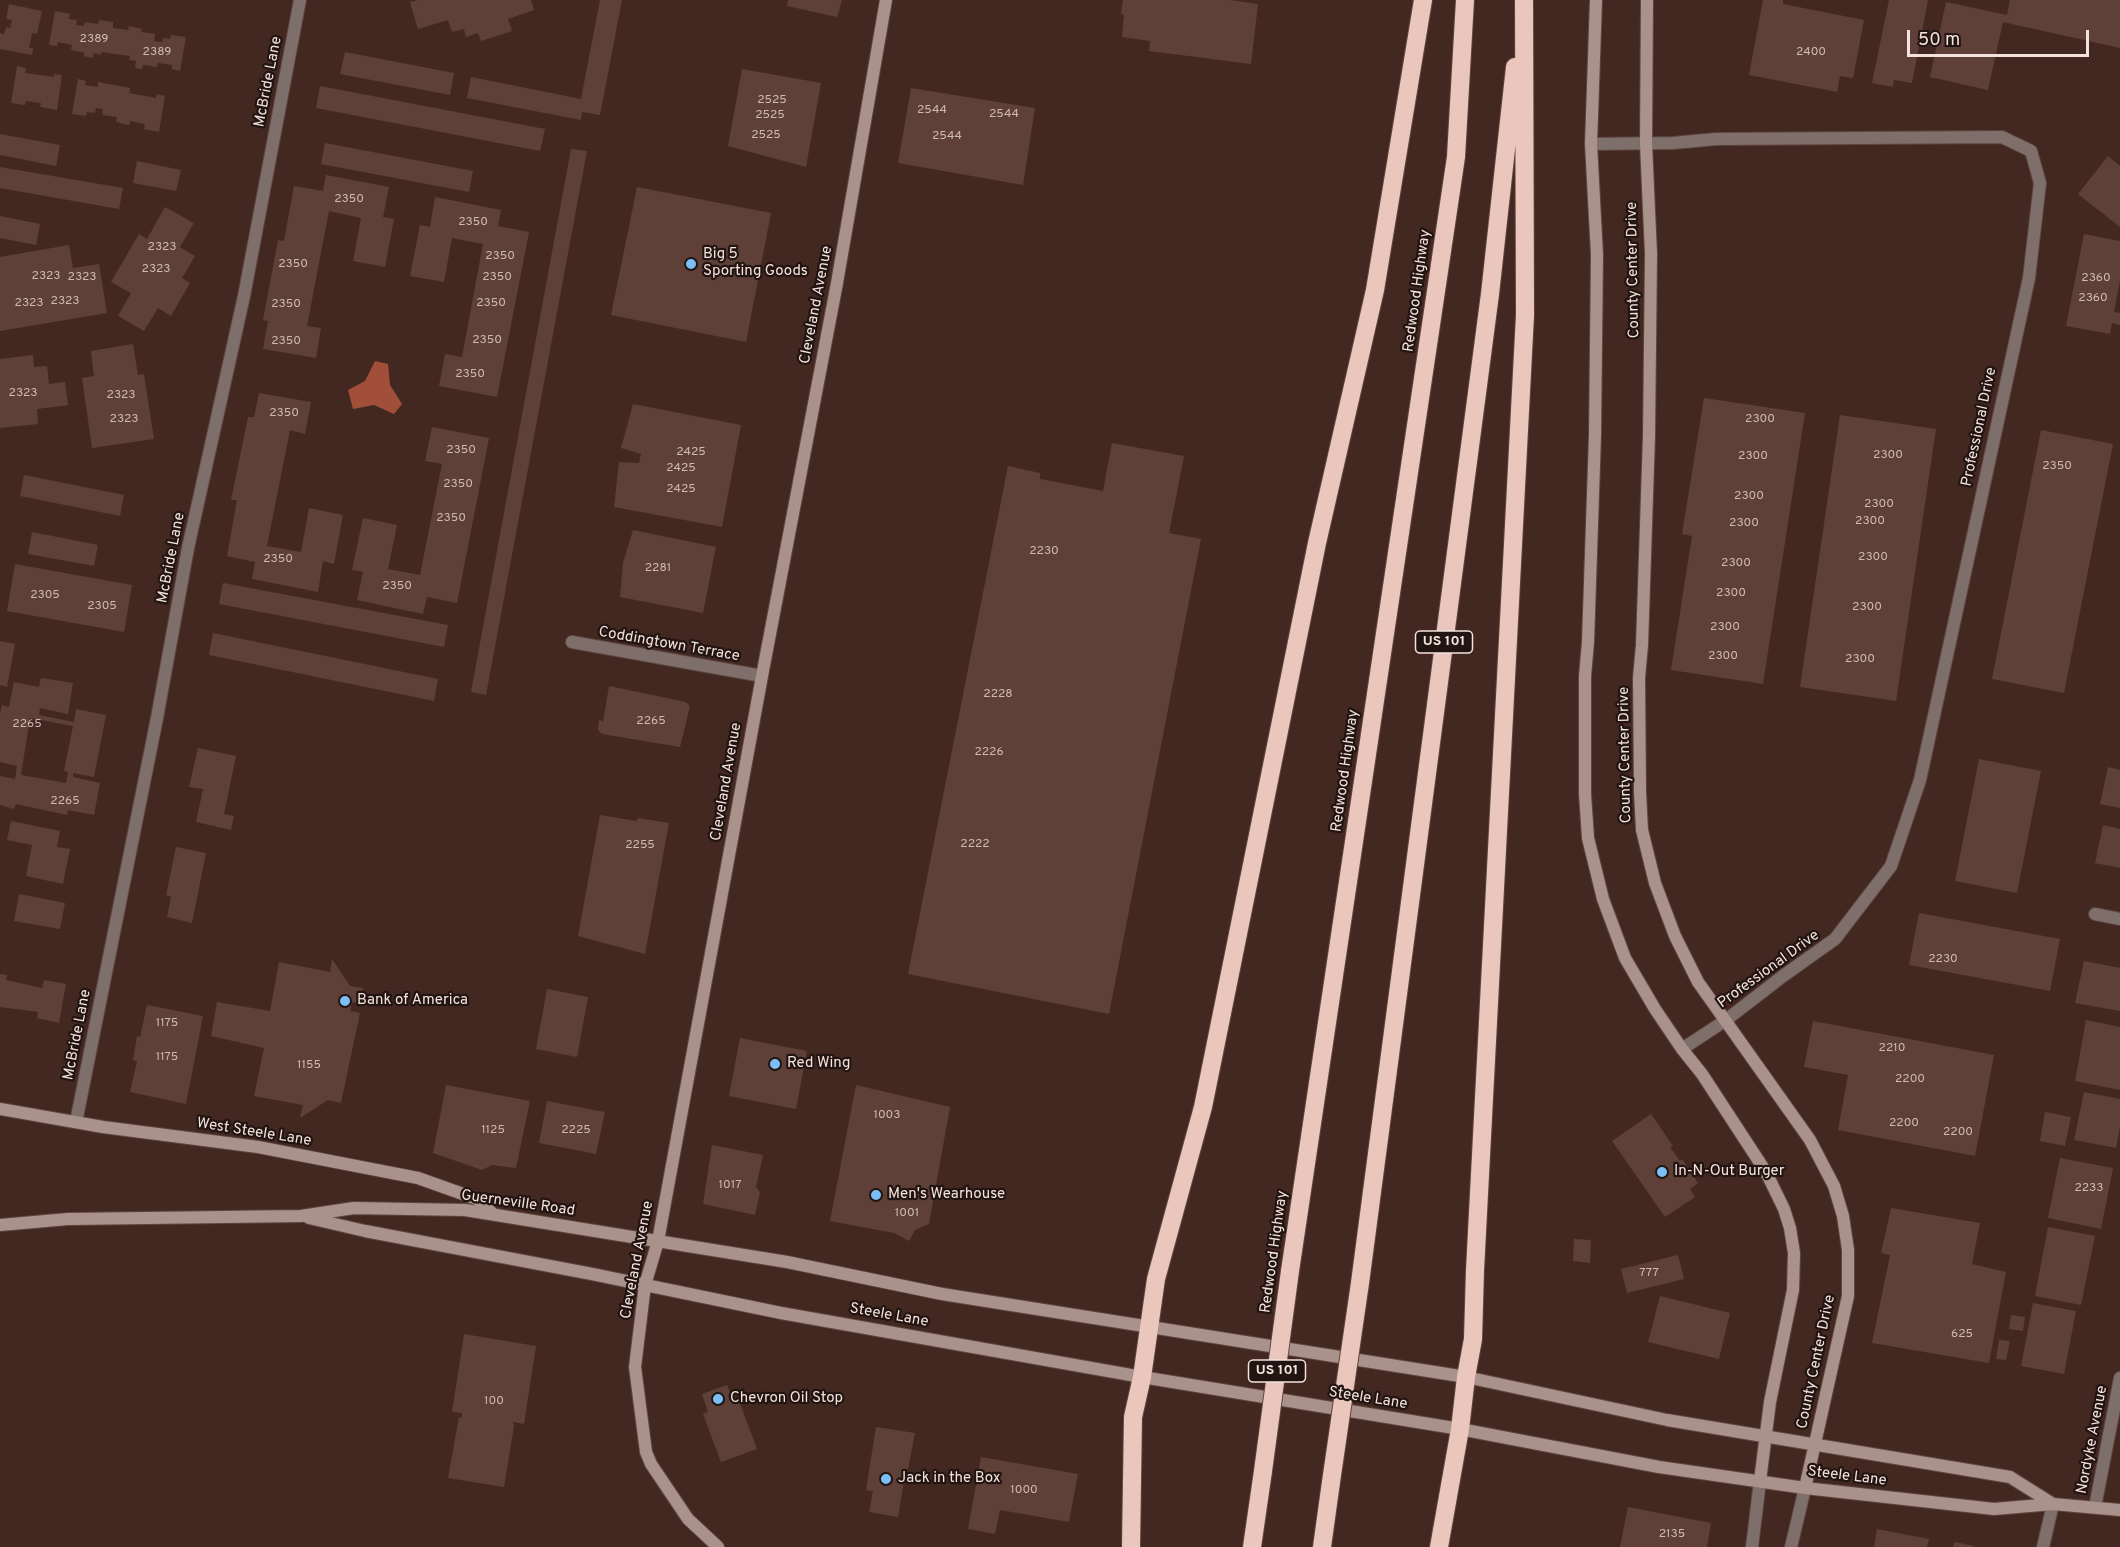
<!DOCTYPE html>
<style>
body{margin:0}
#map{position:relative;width:2120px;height:1547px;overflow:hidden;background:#432821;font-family:Overpass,sans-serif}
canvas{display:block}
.scale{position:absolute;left:1907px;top:30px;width:182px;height:27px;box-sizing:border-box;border:3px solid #f4e2dd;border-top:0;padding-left:8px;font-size:18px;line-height:21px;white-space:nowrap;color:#f4e2dd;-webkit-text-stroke:4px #211411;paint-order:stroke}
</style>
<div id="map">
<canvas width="2120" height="1547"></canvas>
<div class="scale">50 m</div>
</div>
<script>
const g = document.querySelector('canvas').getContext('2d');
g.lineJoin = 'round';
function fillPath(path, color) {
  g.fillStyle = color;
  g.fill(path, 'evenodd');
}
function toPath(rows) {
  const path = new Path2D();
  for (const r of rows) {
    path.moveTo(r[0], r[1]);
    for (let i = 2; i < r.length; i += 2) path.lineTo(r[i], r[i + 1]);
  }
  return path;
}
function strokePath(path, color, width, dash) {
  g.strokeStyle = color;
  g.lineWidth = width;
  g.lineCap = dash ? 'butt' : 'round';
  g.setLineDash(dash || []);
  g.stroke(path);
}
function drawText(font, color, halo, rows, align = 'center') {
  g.font = font + ' Overpass,sans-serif';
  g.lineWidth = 4.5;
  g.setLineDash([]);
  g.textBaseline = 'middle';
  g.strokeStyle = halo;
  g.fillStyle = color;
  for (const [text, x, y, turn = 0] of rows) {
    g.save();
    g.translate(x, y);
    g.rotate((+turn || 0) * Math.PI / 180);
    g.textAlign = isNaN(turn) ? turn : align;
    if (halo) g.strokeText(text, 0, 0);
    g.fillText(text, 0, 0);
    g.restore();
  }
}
fillPath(toPath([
 [375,361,388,364,390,385,402,404,394,414,374,405,353,409,348,390,365,381]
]), '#a24f3a');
fillPath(toPath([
 [418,0,531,0,534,10,508,19,512,31,481,41,478,33,466,37,464,29,452,32,448,20,418,29,410,2],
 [600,0,622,0,600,115,582,112,581,120,467,98,471,77,581,99],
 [788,0,842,0,837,17,787,6],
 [1123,0,1229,0,1258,4,1251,64,1149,51,1150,41,1122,37,1124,15,1121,14],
 [1763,0,1783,0,1783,4,1864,20,1853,78,1840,76,1837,92,1749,75],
 [1889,0,1928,0,1912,83,1894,80,1893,87,1872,83],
 [2010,0,2120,0,2120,48,2003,22,1988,90,1930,77,1946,2,2007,15],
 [9,4,42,11,37,34,32,33,29,48,33,48,32,55,0,49,0,33,4,34,6,27,10,28,12,20,6,19],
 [55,11,70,14,69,19,77,20,76,25,84,26,85,22,98,24,99,20,113,22,113,28,128,30,129,26,142,29,141,32,155,34,154,41,162,42,163,38,170,39,171,35,186,37,180,71,172,69,172,65,158,63,157,67,143,65,142,69,135,68,136,61,129,60,130,56,101,52,101,55,93,53,93,58,84,56,85,53,71,50,72,45,58,42,57,46,49,45],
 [345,52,454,73,450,95,340,74],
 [17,66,26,68,25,73,54,77,54,74,62,75,57,110,40,107,41,103,26,101,25,105,11,103],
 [742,69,821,83,806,167,728,146],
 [78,79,86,81,85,85,98,87,98,82,130,88,129,93,156,98,157,94,165,96,159,132,144,129,145,124,130,121,129,125,116,122,117,117,102,115,103,109,96,108,95,113,87,112,86,116,72,114],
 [320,86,545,129,540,151,316,108],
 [911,88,1035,108,1023,185,898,163],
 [0,134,60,145,56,166,0,155],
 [325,143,473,171,469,192,321,164],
 [571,149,587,151,486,695,471,692],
 [2108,156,2120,166,2120,227,2078,194],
 [137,161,181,170,176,191,133,183],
 [0,167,123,188,119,209,0,188],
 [326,175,389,187,383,217,394,219,385,267,353,261,361,218,329,211,307,326,321,328,316,358,263,349,268,321,263,320,278,240,284,241,294,186,323,191],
 [637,187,771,213,746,342,611,315],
 [435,197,501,210,498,226,529,232,497,397,439,386,445,354,462,357,483,244,452,238,444,282,410,276,420,225,430,227],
 [165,207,194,223,180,247,195,256,182,278,190,283,171,316,158,308,144,331,118,316,131,293,111,282,139,234,147,239],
 [0,216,40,224,36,245,0,238],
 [2084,234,2120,241,2120,280,2114,312,2120,313,2120,325,2112,323,2110,334,2066,326],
 [69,245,73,268,99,264,107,313,0,331,0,257],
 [133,344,138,375,144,374,154,439,92,448,82,378,94,376,91,351],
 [33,355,34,367,47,366,49,384,65,382,68,405,37,409,38,424,0,428,0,359],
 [259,393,311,402,305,434,290,430,267,546,301,552,309,508,343,515,334,564,323,561,318,592,252,579,255,562,227,556,237,500,231,500,248,417,254,417],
 [1704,398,1805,413,1763,684,1671,670,1692,536,1682,534],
 [633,404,741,425,722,527,614,507,619,462,639,463,641,454,621,448],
 [1840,415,1936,429,1896,701,1800,687],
 [432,427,489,438,457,603,427,597,423,614,357,600,363,572,352,570,363,518,397,525,388,569,420,575,442,464,425,461],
 [2041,430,2113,444,2064,693,1992,679],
 [1112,443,1184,456,1169,533,1201,539,1109,1014,908,974,1008,466,1040,473,1040,479,1103,491],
 [24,475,124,495,120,516,20,496],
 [633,530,716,547,703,613,620,597,623,563],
 [32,532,98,545,94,566,28,554],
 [15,564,132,585,124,632,7,611],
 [223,583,448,625,444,647,219,604],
 [213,633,438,679,434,701,209,655],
 [0,641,15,644,7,687,0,685],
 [41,678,73,683,68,714,40,708,39,715,74,722,76,709,106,715,94,777,73,773,73,777,100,783,94,815,68,810,67,815,16,804,14,809,0,805,0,776,15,779,17,766,0,762,0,714,2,705,9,707,14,682,39,687],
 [30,718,73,726,64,771,68,772,66,783,21,775],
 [609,686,686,702,690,706,680,747,602,734,598,730,599,719,603,722],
 [198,748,236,756,224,814,234,816,231,830,196,822,203,789,189,787],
 [1979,759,2041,771,2017,893,1955,881],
 [2108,767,2120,770,2120,808,2100,804],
 [600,815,636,821,638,818,669,823,645,954,578,936],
 [11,821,60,831,57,847,70,849,63,884,26,876,32,845,7,840],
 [2103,825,2120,829,2120,868,2095,863],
 [176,847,206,853,192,923,167,917,171,897,166,895],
 [19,894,65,903,60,929,14,921],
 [1919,913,2060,939,2050,991,1909,965],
 [332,959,350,986,363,988,361,1004,352,1002,350,1011,360,1013,341,1103,328,1100,300,1118,303,1105,254,1096,264,1048,211,1036,217,1002,270,1011,279,962,330,972],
 [2084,961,2120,968,2120,1011,2075,1003],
 [0,974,7,975,6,980,42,988,44,980,66,984,59,1023,37,1018,38,1012,0,1007],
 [547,989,588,997,577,1057,536,1049],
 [147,1005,203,1016,186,1104,130,1092,137,1061,133,1060,137,1036,140,1037],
 [2086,1020,2120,1027,2120,1090,2075,1081],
 [1813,1021,1994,1055,1975,1156,1838,1130,1848,1075,1804,1067],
 [740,1038,807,1051,796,1109,729,1096],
 [446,1085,530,1101,516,1168,492,1165,482,1170,433,1153],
 [856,1085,950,1107,929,1224,915,1230,909,1241,894,1233,830,1221],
 [2084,1092,2120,1099,2120,1127,2116,1148,2074,1140],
 [547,1101,605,1112,596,1154,539,1143],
 [2045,1112,2071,1117,2065,1146,2040,1141],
 [1651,1114,1673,1146,1670,1147,1680,1161,1682,1159,1698,1183,1690,1189,1695,1197,1665,1217,1612,1141],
 [712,1145,763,1155,756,1187,760,1192,755,1215,703,1204],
 [2060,1158,2113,1168,2101,1229,2048,1218],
 [1891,1208,1980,1223,1972,1264,2006,1272,1989,1363,1872,1343,1890,1255,1881,1253],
 [2048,1227,2095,1236,2081,1305,2035,1296],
 [1574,1239,1591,1240,1590,1263,1573,1261],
 [1678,1255,1684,1279,1627,1293,1621,1269],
 [1660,1296,1730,1313,1719,1359,1648,1342],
 [2033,1303,2076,1311,2064,1374,2021,1366],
 [2011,1315,2025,1317,2023,1331,2009,1329],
 [464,1334,536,1346,524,1424,513,1422,514,1426,504,1487,448,1478,459,1417,462,1418,462,1413,452,1412],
 [1999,1340,2010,1341,2006,1360,1996,1359],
 [727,1385,734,1403,739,1401,757,1449,721,1462,703,1414,708,1412,702,1394],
 [876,1427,915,1433,908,1469,906,1469,898,1517,869,1512,873,1491,866,1490],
 [981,1457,1078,1474,1069,1522,1000,1510,995,1534,968,1529],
 [1628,1507,1711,1523,1707,1547,1620,1547],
 [1877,1529,1929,1539,1927,1547,1874,1547],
 [1954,1542,1975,1546,1975,1547,1953,1547]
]), '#5e4039');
const street = toPath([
 [1591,144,1673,143,1716,139,2002,137,2031,151,2040,183,2029,278,1920,780,1891,866,1835,939,1783,976,1726,1020,1682,1049],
 [572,642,762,676],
 [2095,914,2120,919],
 [76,1122,157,718,188,548,244,296,300,0],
 [2095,1507,2120,1378],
 [1752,1547,1760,1481],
 [1791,1547,1805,1488],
 [2043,1547,2053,1504]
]);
const secondary = toPath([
 [1596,0,1591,144,1597,255,1595,435,1588,642,1585,676,1585,794,1588,838,1603,899,1625,958,1655,1009,1682,1049,1702,1074,1766,1172,1784,1209,1790,1228,1794,1253,1793,1290,1770,1402,1760,1481],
 [1647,0,1646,144,1651,254,1649,436,1642,645,1639,678,1640,792,1642,830,1655,883,1675,936,1698,982,1810,1140,1834,1186,1843,1216,1848,1250,1848,1296,1805,1488],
 [0,1109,103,1127,258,1147,418,1178,477,1199,493,1214],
 [309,1218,365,1231,592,1274,781,1313,1142,1377,1460,1429,1659,1467,1805,1488,1994,1509,2053,1504,2120,1510],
 [0,1225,68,1219,301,1216,354,1208,465,1210,787,1262,942,1294,1466,1377,1667,1420,2010,1477,2053,1504],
 [718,1547,688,1519,651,1464,646,1452,635,1367,645,1285,658,1241,762,676,837,283,886,0]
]);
const highway = toPath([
 [1290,1271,1456,157,1465,0],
 [1360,1283,1490,294,1515,67],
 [1131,1547,1133,1417,1142,1377,1156,1279,1203,1107,1317,543,1375,290,1423,0],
 [1252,1547,1263,1471],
 [1322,1547,1331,1482],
 [1439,1547,1460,1429,1466,1377,1473,1339,1475,1270,1525,315,1524,0]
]);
strokePath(street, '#5f463f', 14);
strokePath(secondary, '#5f463f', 14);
strokePath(highway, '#5f463f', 20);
strokePath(street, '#7e6f6b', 12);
strokePath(secondary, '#aa928c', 12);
strokePath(highway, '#eac6bc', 18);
const highwayBridge = toPath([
 [1263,1471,1290,1271],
 [1331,1482,1360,1283]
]);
strokePath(highwayBridge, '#5f463f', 20, []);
strokePath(highwayBridge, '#eac6bc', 18);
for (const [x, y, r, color] of [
 [691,264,6,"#7abff8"],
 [345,1001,6,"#7abff8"],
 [775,1064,6,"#7abff8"],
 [1662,1172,6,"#7abff8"],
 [876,1195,6,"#7abff8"],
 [718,1399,6,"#7abff8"],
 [886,1479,6,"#7abff8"]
]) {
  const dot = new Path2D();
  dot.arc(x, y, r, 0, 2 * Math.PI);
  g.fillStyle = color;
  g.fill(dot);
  strokePath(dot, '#211411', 2);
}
drawText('12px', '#cebab4', null, [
 ["2389",94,40],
 ["2389",157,53],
 ["2400",1811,53],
 ["2525",772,101],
 ["2544",932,111],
 ["2544",1004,115],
 ["2525",770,116],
 ["2525",766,136],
 ["2544",947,137],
 ["2350",349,200],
 ["2350",473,223],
 ["2323",162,248],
 ["2350",500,257],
 ["2350",293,265],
 ["2323",156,270],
 ["2323",46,277],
 ["2323",82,278],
 ["2350",497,278],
 ["2360",2096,279],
 ["2360",2093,299],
 ["2323",65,302],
 ["2323",29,304],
 ["2350",491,304],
 ["2350",286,305],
 ["2350",487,341],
 ["2350",286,342],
 ["2350",470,375],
 ["2323",23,394],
 ["2323",121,396],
 ["2350",284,414],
 ["2323",124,420],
 ["2300",1760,420],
 ["2350",461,451],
 ["2425",691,453],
 ["2300",1888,456],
 ["2300",1753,457],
 ["2350",2057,467],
 ["2425",681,469],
 ["2350",458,485],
 ["2425",681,490],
 ["2300",1749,497],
 ["2300",1879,505],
 ["2350",451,519],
 ["2300",1870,522],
 ["2300",1744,524],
 ["2230",1044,552],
 ["2300",1873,558],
 ["2350",278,560],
 ["2300",1736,564],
 ["2281",658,569],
 ["2350",397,587],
 ["2300",1731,594],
 ["2305",45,596],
 ["2305",102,607],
 ["2300",1867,608],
 ["2300",1725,628],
 ["2300",1723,657],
 ["2300",1860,660],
 ["2228",998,695],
 ["2265",651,722],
 ["2265",27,725],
 ["2226",989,753],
 ["2265",65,802],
 ["2222",975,845],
 ["2255",640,846],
 ["2230",1943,960],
 ["1175",167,1024],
 ["2210",1892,1049],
 ["1175",167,1058],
 ["1155",309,1066],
 ["2200",1910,1080],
 ["1003",887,1116],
 ["2200",1904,1124],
 ["1125",493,1131],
 ["2225",576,1131],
 ["2200",1958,1133],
 ["1017",730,1186],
 ["2233",2089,1189],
 ["1001",907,1214],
 ["777",1649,1274],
 ["625",1962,1335],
 ["100",494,1402],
 ["1000",1024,1491],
 ["2135",1672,1535]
]);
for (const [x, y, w] of [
 [1444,642,57],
 [1277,1371,57]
]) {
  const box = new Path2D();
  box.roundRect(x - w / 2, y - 11, w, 22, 4.5);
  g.fillStyle = '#211411';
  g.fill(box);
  strokePath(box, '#f4e2dd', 1.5);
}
drawText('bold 14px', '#f4e2dd', null, [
 ["US 101",1444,642],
 ["US 101",1277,1371]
]);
drawText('15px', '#f4e2dd', '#211411', [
 ["McBride Lane",269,82,-79],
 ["County Center Drive",1634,270,-91],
 ["Redwood Highway",1418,291,-82],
 ["Cleveland Avenue",817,305,-79],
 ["Professional Drive",1980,427,-78],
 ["McBride Lane",172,558,-79],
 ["Coddingtown Terrace",669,645,10],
 ["County Center Drive",1626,755,-91],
 ["Redwood Highway",1346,771,-82],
 ["Cleveland Avenue",727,782,-80],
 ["Professional Drive",1769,970,-36],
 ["McBride Lane",78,1035,-79],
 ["West Steele Lane",254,1133,9],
 ["Guerneville Road",518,1204,8],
 ["Redwood Highway",1275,1252,-82],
 ["Cleveland Avenue",638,1260,-79],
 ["Steele Lane",889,1316,10],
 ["County Center Drive",1817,1362,-78],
 ["Steele Lane",1368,1399,9],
 ["Nordyke Avenue",2093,1440,-79],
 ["Steele Lane",1847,1477,7]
]);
drawText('15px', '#f4e2dd', '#211411', [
 ["Big 5",703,255],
 ["Sporting Goods",703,272],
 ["Bank of America",357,1001],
 ["Red Wing",787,1064],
 ["In-N-Out Burger",1674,1172],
 ["Men's Wearhouse",888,1195],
 ["Chevron Oil Stop",730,1399],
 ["Jack in the Box",898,1479]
], 'left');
</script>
